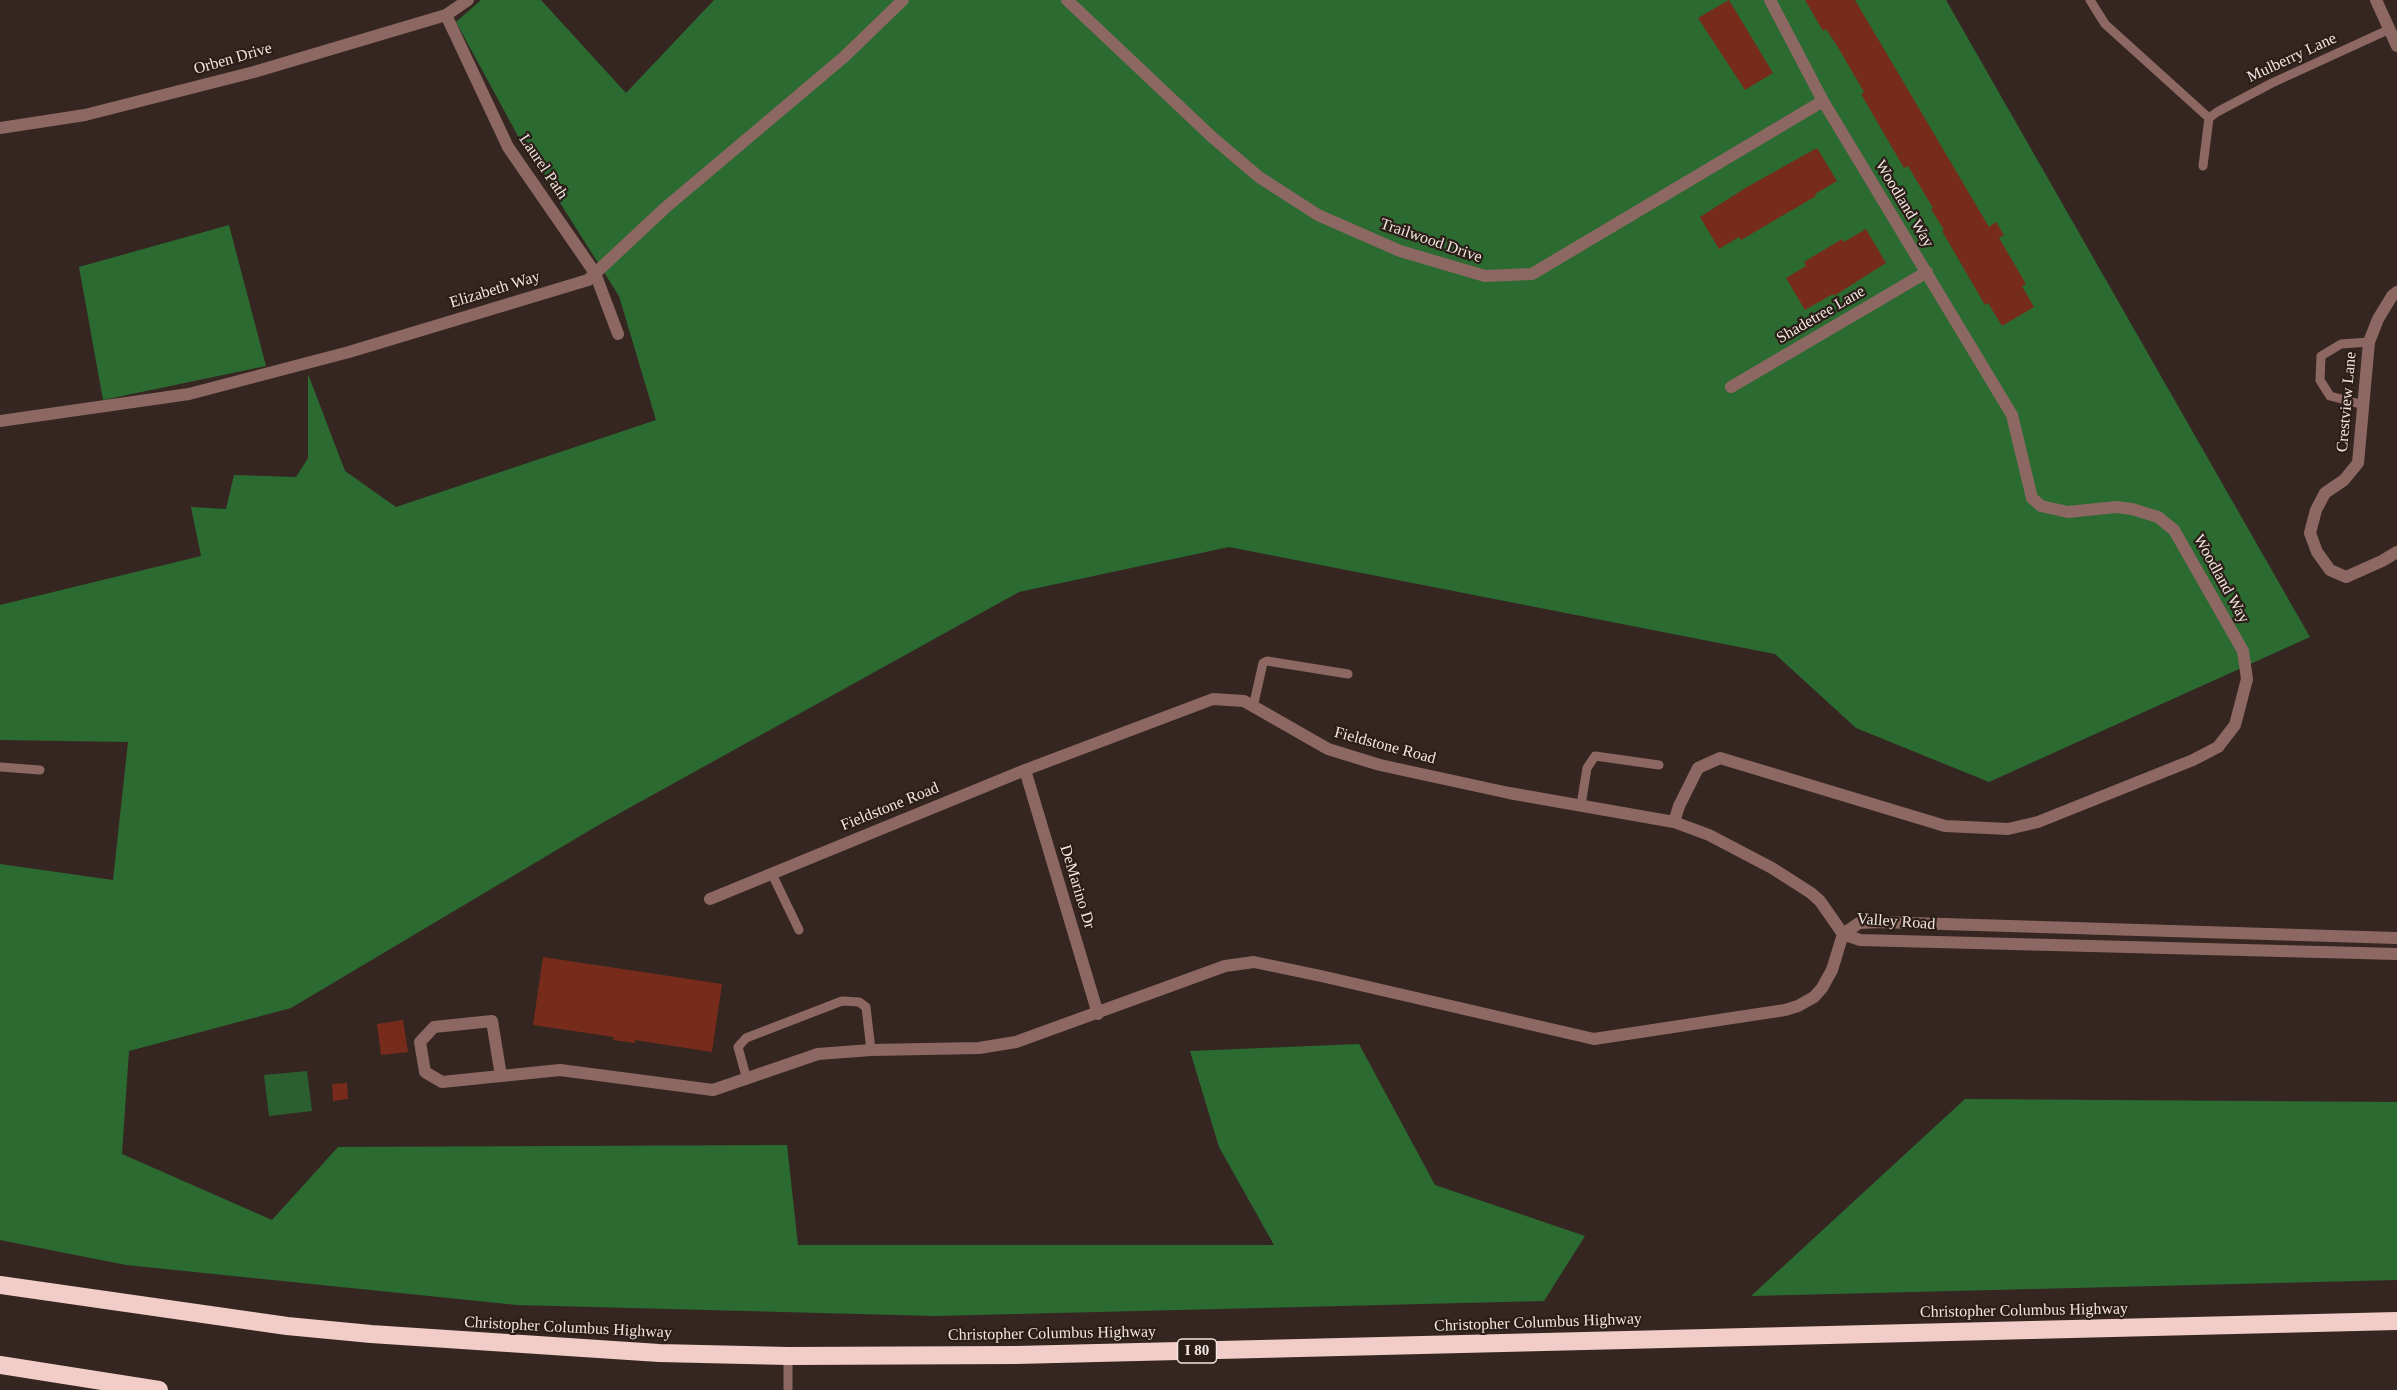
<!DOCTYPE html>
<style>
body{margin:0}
canvas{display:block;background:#352621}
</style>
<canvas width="2397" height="1390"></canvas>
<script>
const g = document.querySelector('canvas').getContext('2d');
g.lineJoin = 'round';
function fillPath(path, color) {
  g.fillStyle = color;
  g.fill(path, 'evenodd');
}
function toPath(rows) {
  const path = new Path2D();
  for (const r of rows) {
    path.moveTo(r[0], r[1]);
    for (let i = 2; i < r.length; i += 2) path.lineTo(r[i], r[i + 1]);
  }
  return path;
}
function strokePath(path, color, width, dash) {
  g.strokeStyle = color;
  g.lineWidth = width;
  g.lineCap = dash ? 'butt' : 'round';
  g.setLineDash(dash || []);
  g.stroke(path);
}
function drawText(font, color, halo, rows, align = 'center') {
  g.font = font + ' Georgia,serif';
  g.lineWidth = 4.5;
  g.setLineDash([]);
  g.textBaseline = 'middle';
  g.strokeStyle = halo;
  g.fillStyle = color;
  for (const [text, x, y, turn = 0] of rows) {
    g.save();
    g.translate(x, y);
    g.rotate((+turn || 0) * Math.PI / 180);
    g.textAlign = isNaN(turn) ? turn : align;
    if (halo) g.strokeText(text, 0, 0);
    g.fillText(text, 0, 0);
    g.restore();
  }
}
fillPath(toPath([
 [307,1071,312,1111,269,1116,264,1075]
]), '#2b5f2f');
fillPath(toPath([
 [481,0,541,0,626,93,714,0,1946,0,2310,637,1989,782,1856,728,1775,654,1229,547,1019,592,602,823,291,1008,129,1051,122,1154,272,1220,338,1147,787,1145,798,1245,1274,1245,1219,1147,1190,1051,1359,1044,1435,1185,1585,1236,1544,1301,935,1316,517,1305,126,1265,0,1240,0,864,113,880,128,742,0,740,0,605,201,556,191,507,226,509,234,475,296,477,308,458,308,374,345,471,396,507,656,420,619,296,519,138,456,22],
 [229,225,266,366,103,400,79,267],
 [1965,1099,2397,1102,2397,1280,1751,1296]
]), '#2b6a31');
fillPath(toPath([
 [1729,0,1773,73,1745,90,1698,18],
 [1805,0,1855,0,1989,227,1996,222,2004,235,1999,238,2026,284,2022,286,2034,307,2002,326,1988,303,1985,305,1942,231,1944,230,1931,209,1933,208,1908,166,1904,168,1861,94,1864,92,1839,49,1826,29,1823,31],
 [1817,148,1837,181,1815,194,1816,196,1741,240,1739,237,1719,249,1700,217,1747,187],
 [1866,229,1886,263,1834,296,1833,294,1805,310,1786,278,1806,266,1804,262,1842,239,1844,242],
 [543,957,722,984,712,1052,635,1040,635,1043,613,1040,614,1037,533,1025],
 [403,1020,408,1052,381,1055,377,1024],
 [347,1083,348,1099,333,1101,332,1084]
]), '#772c1b');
strokePath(toPath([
 [2090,0,2105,24,2209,118],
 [2203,166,2209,118,2217,112,2272,83,2390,29],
 [2364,405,2330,396,2320,380,2321,356,2341,344,2369,342],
 [1253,707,1263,663,1267,661,1348,674],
 [0,767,40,770],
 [1581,805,1587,768,1595,756,1659,765],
 [772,874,799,930],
 [747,1080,738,1047,746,1038,842,1001,859,1002,866,1007,871,1050],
 [788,1390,788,1356]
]), '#8d6862', 9);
strokePath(toPath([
 [1067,0,1212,137,1259,177,1318,215,1400,251,1485,276,1532,274,1823,101],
 [2376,0,2397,46],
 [446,15,508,147,595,273,618,334],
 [0,128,85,115,254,72,446,15,468,0],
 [2397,292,2392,296,2378,319,2369,342,2358,463,2344,480,2325,493,2316,510,2310,533,2317,552,2330,570,2346,577,2382,561,2397,552],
 [1731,387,1927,272],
 [0,421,189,394,349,352,588,280,665,208,844,57,903,0],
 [1025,770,1098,1014],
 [1674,822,1679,806,1698,768,1720,758,1945,826,2008,829,2038,822,2193,760,2218,747,2235,725,2247,679,2243,651,2174,530,2158,517,2132,509,2116,507,2068,512,2041,506,2032,498,2012,415,1823,101,1770,0],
 [710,899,1025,770,1213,699,1244,701,1328,749,1380,765,1509,793,1674,822,1709,835,1772,868,1811,893,1820,901,1843,934],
 [1843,934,1859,923,1880,922,2397,938],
 [1843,934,1860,940,2397,954],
 [501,1076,492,1021,434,1027,420,1042,425,1072,442,1082,560,1070,713,1090,818,1054,871,1050,979,1048,1016,1042,1225,966,1254,962,1321,976,1594,1039,1785,1010,1798,1006,1814,997,1822,988,1832,970,1843,934]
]), '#8d6862', 12);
strokePath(toPath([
 [0,1285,287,1326,371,1334,659,1353,788,1356,1016,1355,2397,1321],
 [0,1365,159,1390]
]), '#f2cdc7', 18);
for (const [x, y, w] of [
 [1197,1351,39]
]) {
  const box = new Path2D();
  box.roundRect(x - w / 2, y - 12, w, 24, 4.5);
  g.fillStyle = '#2b1d17';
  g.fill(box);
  strokePath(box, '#f1e6e2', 1.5);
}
drawText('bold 15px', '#f1e6e2', null, [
 ["I 80",1197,1351]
]);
drawText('16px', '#f1e6e2', '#2b1d17', [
 ["Mulberry Lane",2292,58,-25],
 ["Orben Drive",233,59,-16],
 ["Laurel Path",543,167,56],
 ["Woodland Way",1904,204,59],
 ["Trailwood Drive",1431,241,19],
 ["Elizabeth Way",495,290,-17],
 ["Shadetree Lane",1821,315,-30],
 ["Crestview Lane",2347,402,-85],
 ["Woodland Way",2221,579,61],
 ["Fieldstone Road",1385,746,15],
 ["Fieldstone Road",890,807,-22],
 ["DeMarino Dr",1077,887,73],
 ["Valley Road",1896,922,4],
 ["Christopher Columbus Highway",2024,1311,-1],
 ["Christopher Columbus Highway",1538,1323,-2],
 ["Christopher Columbus Highway",568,1328,3],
 ["Christopher Columbus Highway",1052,1334,-1]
]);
</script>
